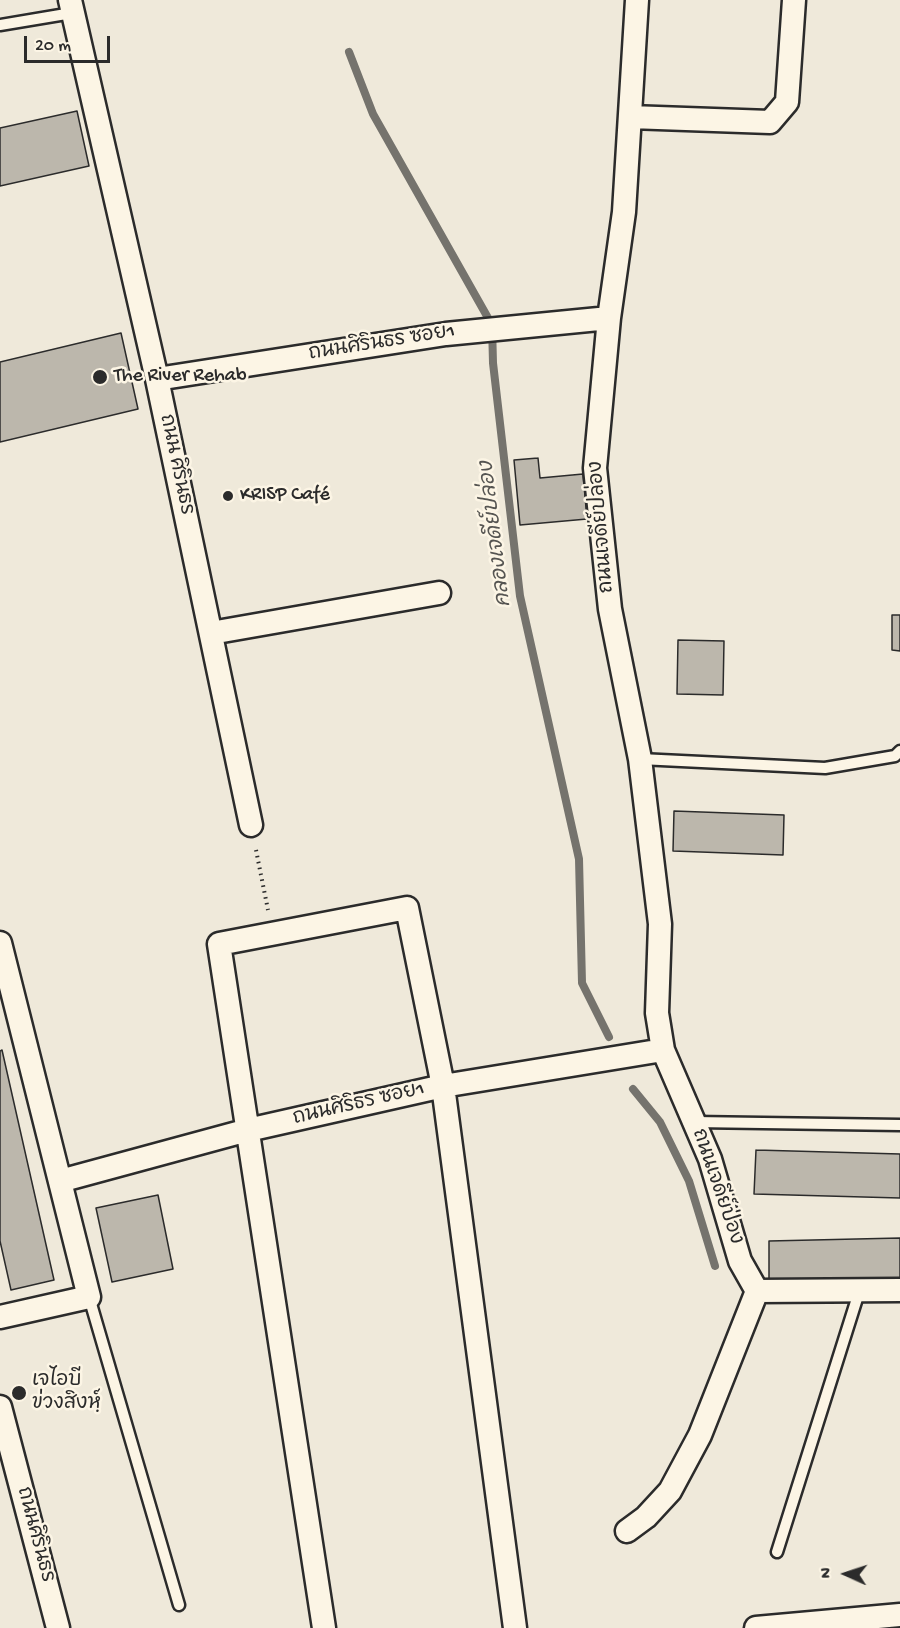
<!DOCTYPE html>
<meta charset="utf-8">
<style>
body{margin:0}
#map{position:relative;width:900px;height:1628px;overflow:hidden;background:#efe9da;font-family:"Gochi Hand",sans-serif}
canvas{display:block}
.north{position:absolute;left:816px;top:1544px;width:60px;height:60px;-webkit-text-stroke:4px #fcf5e5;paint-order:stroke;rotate:273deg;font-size:16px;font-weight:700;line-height:24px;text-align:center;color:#2b2b2b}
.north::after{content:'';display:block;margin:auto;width:21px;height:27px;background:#2b2b2b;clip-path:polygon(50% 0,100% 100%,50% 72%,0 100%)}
.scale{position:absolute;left:24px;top:36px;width:86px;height:27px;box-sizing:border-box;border:3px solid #2b2b2b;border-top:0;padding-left:8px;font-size:18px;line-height:21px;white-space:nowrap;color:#2b2b2b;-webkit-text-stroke:4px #fcf5e5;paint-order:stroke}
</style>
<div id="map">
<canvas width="900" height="1628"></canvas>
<div class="north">N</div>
<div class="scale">20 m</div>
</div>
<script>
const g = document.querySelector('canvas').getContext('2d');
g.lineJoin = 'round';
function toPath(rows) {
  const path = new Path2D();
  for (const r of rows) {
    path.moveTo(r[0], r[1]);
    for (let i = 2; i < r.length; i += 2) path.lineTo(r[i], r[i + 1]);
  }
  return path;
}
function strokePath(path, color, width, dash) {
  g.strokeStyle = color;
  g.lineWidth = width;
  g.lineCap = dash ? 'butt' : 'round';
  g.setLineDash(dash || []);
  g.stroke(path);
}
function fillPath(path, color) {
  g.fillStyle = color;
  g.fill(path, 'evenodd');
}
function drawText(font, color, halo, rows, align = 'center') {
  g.font = font + ' "Gochi Hand","Playpen Sans Thai",sans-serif';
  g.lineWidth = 5;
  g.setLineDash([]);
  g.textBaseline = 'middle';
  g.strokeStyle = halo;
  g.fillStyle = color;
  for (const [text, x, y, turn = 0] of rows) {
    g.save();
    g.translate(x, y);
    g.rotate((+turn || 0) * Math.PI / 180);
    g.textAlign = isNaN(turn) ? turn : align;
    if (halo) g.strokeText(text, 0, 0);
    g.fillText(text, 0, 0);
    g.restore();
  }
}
strokePath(toPath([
 [349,52,373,114,492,325,493,363,520,596,579,859,582,983,609,1037],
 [633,1089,660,1122,689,1181,715,1266]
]), '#75736d', 8);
const building = toPath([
 [77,111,89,166,0,186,0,128,77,111],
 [121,333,138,409,0,442,0,362,121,333],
 [538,458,540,478,583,474,587,519,520,525,514,460,538,458],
 [892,615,900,615,900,651,892,650,892,615],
 [678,640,724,641,723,695,677,694,678,640],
 [674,811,784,815,783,855,673,851,674,811],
 [2,1050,54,1280,11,1290,0,1241,0,1051,2,1050],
 [756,1150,900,1154,900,1198,754,1194,756,1150],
 [158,1195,173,1269,112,1282,96,1208,158,1195],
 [900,1238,900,1280,769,1282,769,1241,900,1238]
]);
fillPath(building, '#bcb7ac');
strokePath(building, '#2b2b2b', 1.5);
const service = toPath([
 [0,25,72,13],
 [640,759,825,768,895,756,900,751],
 [694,1122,900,1125],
 [89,1297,179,1605],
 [777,1552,860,1289]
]);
const minor = toPath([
 [70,0,157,379,251,825],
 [637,0,624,212,609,318,595,468,610,609,640,759,660,924,657,1013,663,1050,710,1159,740,1261,757,1291],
 [630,117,770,122,787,102,794,0],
 [157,379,446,334,609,318],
 [211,633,439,593],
 [0,943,89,1297,0,1317],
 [60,1181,248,1130,443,1086,663,1050],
 [757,1291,900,1290],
 [0,1407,58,1628],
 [627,1531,646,1517,670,1491,700,1435,757,1291],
 [324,1628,219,944,407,908,443,1086,515,1628],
 [756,1628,900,1615]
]);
strokePath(service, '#2b2b2b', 15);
strokePath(minor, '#2b2b2b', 27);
strokePath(toPath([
 [256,850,268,910]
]), '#2b2b2b', 4, [1.5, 4.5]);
strokePath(service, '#fcf5e5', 10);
strokePath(minor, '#fcf5e5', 22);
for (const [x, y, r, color] of [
 [100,377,8,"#2b2b2b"],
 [228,496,6,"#2b2b2b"],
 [19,1393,8,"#2b2b2b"]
]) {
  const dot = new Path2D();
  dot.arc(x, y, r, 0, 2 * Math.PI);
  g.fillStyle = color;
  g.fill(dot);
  strokePath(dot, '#fcf5e5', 2);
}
drawText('20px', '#2b2b2b', '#fcf5e5', [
 ["ถนนศิรินธร ซอย1",382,344,-9],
 ["ถนน ศิรินธร",175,465,78],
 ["ถนนเจดีย์ปล่อง",603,527,-95],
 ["ถนนศิริธร ซอย1",359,1105,-13],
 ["ถนนเจดีย์ป่อง",716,1187,71],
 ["ถนนศิรินธร",34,1535,75]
]);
drawText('20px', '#2b2b2b', '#fcf5e5', [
 ["The River Rehab",114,377],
 ["KRISP Café",240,496],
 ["เจไอบี",32,1382],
 ["ข่วงสิงหฺ์",32,1405]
], 'left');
drawText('italic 21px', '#565552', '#fcf5e5', [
 ["คลองเจดีย์ปล่อง",497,534,-97]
]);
</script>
